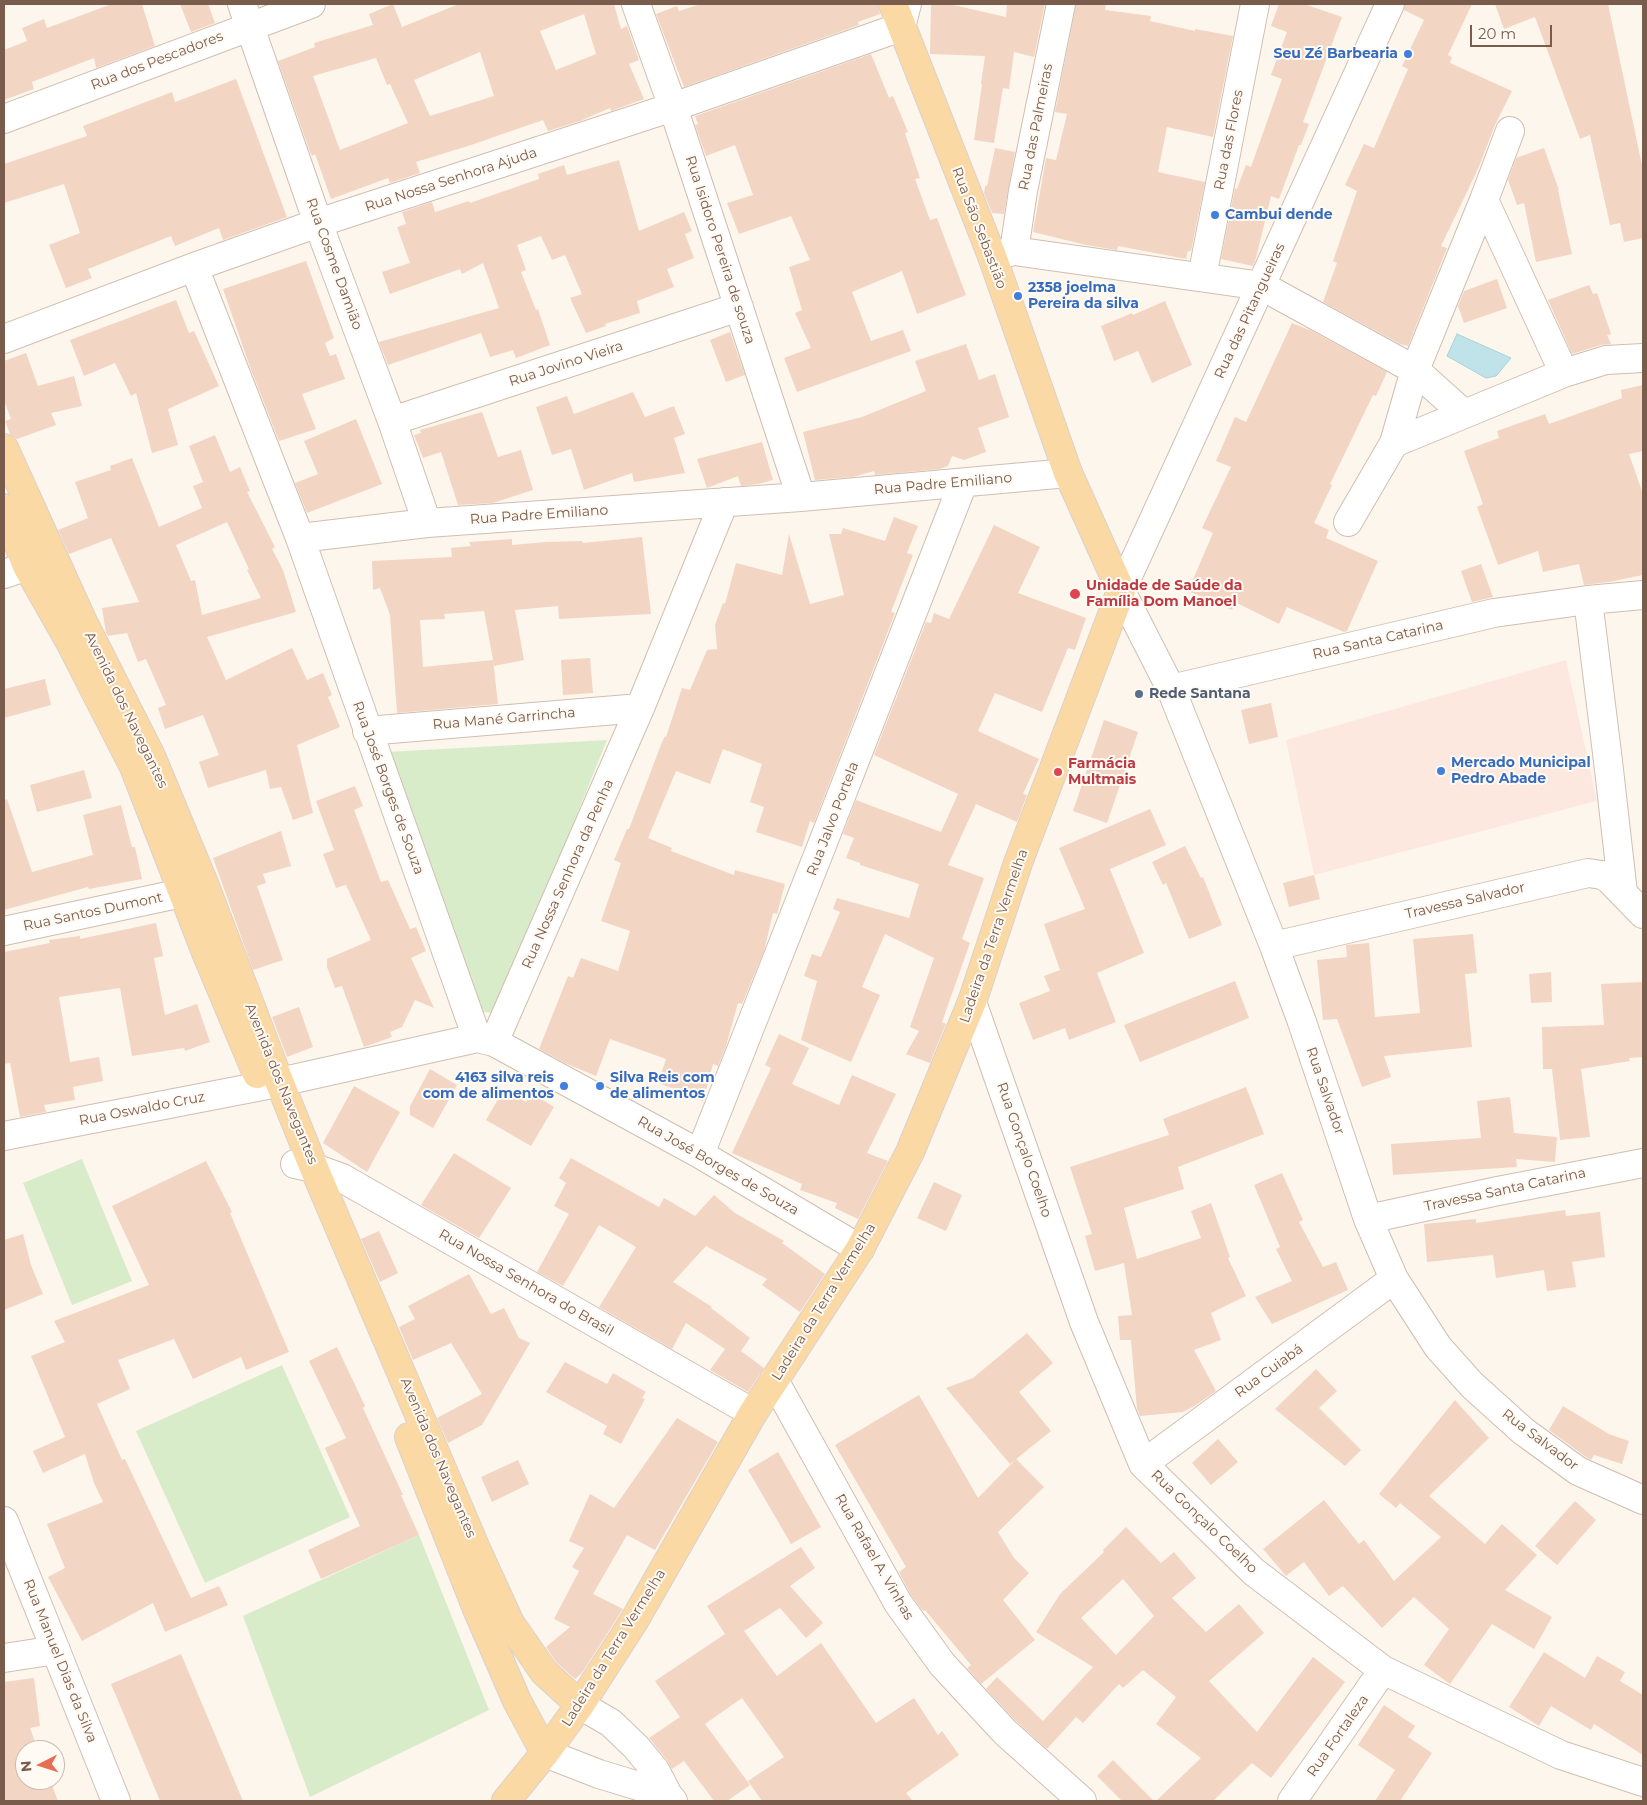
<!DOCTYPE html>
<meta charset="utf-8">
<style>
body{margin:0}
#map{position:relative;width:1647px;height:1805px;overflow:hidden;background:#fdf6ec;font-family:Montserrat,sans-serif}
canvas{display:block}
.frame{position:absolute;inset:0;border:5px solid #7a5c4d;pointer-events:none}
.north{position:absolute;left:15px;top:1740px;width:50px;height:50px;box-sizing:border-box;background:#fffaf3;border:1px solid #cabbb1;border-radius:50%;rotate:265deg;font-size:14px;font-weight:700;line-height:20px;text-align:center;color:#7a5c4d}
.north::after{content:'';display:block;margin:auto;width:18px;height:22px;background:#e76f51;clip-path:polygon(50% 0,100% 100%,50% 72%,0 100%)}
.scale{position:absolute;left:1470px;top:25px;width:82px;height:22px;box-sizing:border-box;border:2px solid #7a5c4d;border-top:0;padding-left:6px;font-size:15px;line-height:18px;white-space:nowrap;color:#7a5c4d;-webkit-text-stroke:4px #fffaf3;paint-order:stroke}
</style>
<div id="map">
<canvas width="1647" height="1805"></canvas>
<div class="frame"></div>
<div class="north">N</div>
<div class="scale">20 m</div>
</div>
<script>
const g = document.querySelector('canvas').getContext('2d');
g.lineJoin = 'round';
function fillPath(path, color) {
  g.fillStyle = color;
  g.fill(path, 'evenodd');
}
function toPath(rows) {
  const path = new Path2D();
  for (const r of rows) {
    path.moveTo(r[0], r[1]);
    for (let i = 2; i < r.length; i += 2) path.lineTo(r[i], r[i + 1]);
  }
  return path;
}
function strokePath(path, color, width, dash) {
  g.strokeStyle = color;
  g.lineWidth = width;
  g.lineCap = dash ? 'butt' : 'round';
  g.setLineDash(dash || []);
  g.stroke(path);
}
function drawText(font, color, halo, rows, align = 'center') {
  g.font = font + ' Montserrat,sans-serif';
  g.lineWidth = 4;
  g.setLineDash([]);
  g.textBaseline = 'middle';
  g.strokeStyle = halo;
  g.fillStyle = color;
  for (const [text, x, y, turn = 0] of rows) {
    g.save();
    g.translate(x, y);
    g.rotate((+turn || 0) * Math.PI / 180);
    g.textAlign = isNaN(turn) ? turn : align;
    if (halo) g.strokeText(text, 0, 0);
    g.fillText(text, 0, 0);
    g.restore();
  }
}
fillPath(toPath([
 [1566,660,1597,801,1314,875,1286,740]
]), '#fde8e0');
fillPath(toPath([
 [607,740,497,1013,481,1012,387,752],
 [82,1159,132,1281,72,1305,23,1183],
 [282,1365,350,1517,205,1583,136,1431],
 [419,1535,489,1710,310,1797,243,1616]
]), '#d8ecc9');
const water = toPath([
 [1457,334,1511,358,1496,376,1486,378,1447,356,1457,334]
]);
fillPath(water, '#bfe3e8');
strokePath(water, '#a5d3da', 1);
fillPath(toPath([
 [112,4,142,4,155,46,96,68,94,58,32,82,34,89,4,100,4,50,27,41,22,28,44,19,47,28],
 [180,4,208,4,215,23,191,32],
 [393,4,402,27,459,4,614,4,621,29,627,26,639,60,629,64,644,99,611,111,610,108,580,121,548,131,543,120,471,145,416,162,420,173,390,183,388,178,331,199,315,154,312,156,310,152,278,61,315,47,314,43,373,25,369,14],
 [584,14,596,54,556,70,540,31],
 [480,52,494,96,430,116,414,80],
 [376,58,387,85,390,84,408,123,340,150,313,76],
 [701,4,878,4,880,14,858,22,859,25,684,87,656,14,677,6,679,11],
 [931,4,949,4,1006,17,1007,4,1045,4,1034,57,1014,52,1009,89,1003,88,994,143,974,140,982,85,981,84,985,56,930,54],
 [1076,4,1106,4,1105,10,1151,16,1150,21,1195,31,1195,29,1233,36,1213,137,1167,127,1158,172,1205,182,1191,251,1188,251,1186,259,1118,246,1117,250,1086,245,1033,232,1046,158,1056,160,1067,114,1055,112],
 [1279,4,1304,4,1342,17,1303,122,1309,124,1301,145,1299,145,1279,199,1271,196,1256,258,1253,266,1221,259,1235,188,1237,189,1246,165,1251,167,1282,79,1271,75,1287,32,1271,26],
 [1405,4,1472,4,1448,55,1452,57,1450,63,1512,91,1495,125,1478,169,1441,246,1447,248,1408,346,1400,344,1323,302,1337,263,1333,261,1357,191,1345,185,1364,144,1374,148,1408,69,1402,66,1424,20,1404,10],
 [1495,4,1608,4,1643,170,1643,238,1624,242,1620,223,1610,225,1590,135,1580,139,1535,17,1504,29],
 [871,54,889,98,893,96,908,132,905,133,920,178,915,179,930,220,937,218,966,295,917,314,902,271,852,292,871,341,903,330,911,351,797,392,784,358,811,348,795,313,802,310,789,267,810,260,791,216,739,234,727,203,753,195,735,145,706,156,695,125,698,124,695,116],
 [236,79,287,217,223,240,219,228,175,246,171,236,88,269,92,278,66,288,49,245,80,233,64,184,4,203,4,164,87,136,83,126,172,92,175,102],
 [995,148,1015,152,1004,214,992,213,984,193,985,186,987,186],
 [1544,148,1559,190,1558,190,1572,254,1536,262,1524,203,1517,205,1508,180,1516,158],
 [619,160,639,231,684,212,692,231,685,234,694,258,667,269,674,287,637,301,640,313,605,324,606,326,586,333,570,298,582,294,565,255,552,260,541,236,517,245,526,270,521,272,536,310,538,309,550,345,516,358,513,350,490,357,481,333,388,365,379,342,499,308,483,263,462,274,460,269,390,294,382,272,410,263,397,227,406,224,402,212,432,202,435,212,469,201,470,203,539,179,538,174,564,165,567,175],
 [306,261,334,338,325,343,330,356,336,354,345,379,302,394,316,429,279,441,250,367,223,289],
 [1497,279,1507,308,1464,323,1458,306,1464,291],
 [1589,285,1593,294,1597,293,1611,334,1607,335,1611,344,1601,345,1572,354,1548,300],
 [176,300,189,333,194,331,219,386,168,409,178,445,152,453,136,393,131,396,115,363,84,376,70,340],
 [1165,301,1192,365,1152,383,1138,351,1114,361,1101,326,1132,313,1133,315],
 [1292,323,1312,331,1387,372,1376,396,1373,395,1330,484,1332,485,1314,523,1329,530,1326,538,1378,561,1347,631,1344,632,1287,607,1279,624,1235,602,1232,610,1188,591,1213,533,1202,528,1231,467,1216,461,1235,417,1246,422],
 [730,332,745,375,726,382,710,340],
 [966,344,979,380,995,374,1009,417,978,428,986,452,964,460,952,456,948,466,940,469,875,475,874,471,853,477,815,480,803,432,862,417,926,391,915,361],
 [26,353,38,386,74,376,82,406,51,413,56,425,17,439,10,434,5,421,11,419,4,400,4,361],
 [1643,385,1643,451,1629,454,1643,494,1643,575,1609,582,1584,585,1579,564,1543,572,1538,551,1498,565,1477,507,1483,504,1464,451,1499,438,1497,431,1545,414,1549,424,1622,398,1621,390],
 [633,392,645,417,674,406,685,434,674,438,685,473,634,482,632,473,584,490,571,449,552,455,536,407,567,396,574,414],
 [482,412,498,457,521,450,533,490,493,503,458,505,441,452,423,458,414,435,421,433,420,430],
 [356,419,382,484,307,513,295,483,318,474,304,441],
 [215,435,230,472,240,467,250,491,247,492,275,547,272,549,283,570,296,612,207,637,226,680,292,648,307,680,323,673,332,695,328,697,340,727,297,745,313,813,293,820,281,787,270,789,266,770,208,788,199,762,219,755,203,715,165,729,158,708,166,705,146,659,138,662,127,633,108,636,106,633,102,608,139,602,111,538,69,554,58,530,88,518,75,482,111,470,110,466,132,458,159,527,202,508,193,486,203,482,189,446],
 [227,522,249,569,247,570,261,598,202,615,195,580,191,581,176,545],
 [762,442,773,480,758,484,741,486,738,476,707,488,697,459],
 [894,517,918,526,907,553,913,555,891,612,895,613,814,823,810,821,802,847,756,832,764,807,750,802,762,764,723,749,710,784,676,771,648,838,672,848,671,851,734,875,735,870,785,884,777,914,773,913,764,951,742,1004,738,1003,726,1046,718,1066,713,1064,703,1101,682,1095,683,1092,658,1083,666,1059,610,1039,596,1076,565,1063,539,1049,568,976,573,978,581,958,618,971,630,931,601,921,621,863,614,860,627,829,629,829,662,742,665,736,666,737,682,688,690,690,707,650,717,649,715,625,723,603,725,604,736,563,782,575,789,534,810,604,844,595,829,534,841,534,843,528,885,541],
 [994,525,1040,547,1018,593,1086,618,1075,650,1068,648,1042,712,995,693,978,731,1039,759,1023,794,1027,795,1017,822,976,804,948,865,984,878,962,939,970,943,942,1022,946,1024,930,1063,906,1054,919,1031,910,1027,934,958,885,934,862,987,880,995,851,1062,801,1040,817,981,804,976,812,954,821,957,840,912,833,909,837,898,909,918,919,884,860,865,860,863,846,858,854,838,843,834,856,800,941,832,958,794,874,755,926,622,931,623,934,613,949,619],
 [642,537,651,614,559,619,558,606,515,610,524,660,494,666,493,660,498,704,397,713,390,615,380,588,373,590,372,561,452,557,451,548,471,546,469,542,512,539,512,545,546,542,582,541,583,543],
 [484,611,493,660,423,667,420,620,445,619,444,614],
 [1481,564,1493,597,1472,602,1461,571],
 [590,658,593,693,563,695,561,660],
 [45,679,51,705,4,718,4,689],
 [1271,703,1278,737,1249,744,1241,710],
 [1104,720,1138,732,1107,823,1073,811],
 [84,770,92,798,37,812,30,785],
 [355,786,363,806,354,810,381,882,388,880,410,929,416,927,426,951,411,958,434,1008,415,1000,402,1027,390,1032,392,1037,364,1047,342,986,335,988,327,967,327,959,371,940,346,885,336,888,323,854,334,850,316,801],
 [7,799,32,872,93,855,83,815,121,805,132,847,135,847,142,879,89,889,88,887,4,910,4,800],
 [1150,809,1166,845,1110,869,1144,953,1097,973,1116,1022,1069,1040,1065,1028,1033,1040,1019,1003,1050,991,1044,976,1060,970,1044,924,1085,909,1059,848],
 [281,831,291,866,263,874,266,883,257,886,283,960,253,970,213,858],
 [1185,846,1201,878,1203,877,1222,925,1189,939,1166,883,1163,885,1152,862],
 [1314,875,1320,899,1289,907,1283,883],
 [156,923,163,956,154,958,165,1015,197,1004,210,1042,185,1051,184,1048,132,1056,120,988,59,997,70,1062,99,1057,103,1081,73,1087,75,1100,44,1105,46,1112,20,1117,10,1063,4,1064,4,952,50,943,49,940,80,936,80,939],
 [1473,934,1477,973,1465,974,1472,1047,1384,1056,1391,1077,1362,1087,1337,1019,1323,1020,1317,960,1347,957,1346,945,1369,943,1375,1017,1420,1013,1413,939],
 [1551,972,1552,1002,1531,1003,1529,974],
 [1235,981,1249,1018,1140,1062,1124,1025],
 [1643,982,1643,1057,1629,1058,1630,1061,1581,1069,1590,1137,1560,1140,1552,1069,1543,1069,1542,1027,1604,1025,1601,984],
 [299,1007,313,1047,287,1057,272,1017],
 [779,1034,809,1048,792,1084,839,1105,852,1075,896,1094,867,1153,888,1161,858,1219,835,1208,837,1203,800,1190,802,1184,732,1153,771,1068,765,1065],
 [430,1069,457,1085,433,1128,410,1115,410,1106],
 [354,1086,400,1112,367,1172,323,1143],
 [1246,1087,1264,1134,1178,1167,1184,1189,1124,1208,1137,1259,1201,1238,1191,1211,1211,1203,1230,1257,1228,1258,1246,1296,1211,1313,1221,1340,1194,1350,1216,1391,1196,1405,1183,1412,1140,1416,1137,1409,1131,1340,1120,1340,1118,1316,1132,1315,1124,1263,1095,1271,1085,1236,1092,1234,1070,1167,1169,1135,1163,1119],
 [504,1089,526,1102,531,1093,554,1107,531,1146,486,1120],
 [1510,1097,1514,1133,1557,1137,1555,1162,1516,1159,1517,1167,1393,1175,1391,1144,1481,1138,1477,1101],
 [454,1153,511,1188,479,1238,421,1205],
 [571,1158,659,1207,664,1198,695,1216,714,1195,735,1213,784,1241,782,1243,825,1274,800,1312,762,1285,767,1279,706,1246,673,1282,712,1307,711,1308,750,1338,741,1351,764,1368,748,1392,710,1370,725,1349,686,1323,672,1349,599,1307,636,1247,599,1225,563,1286,537,1272,569,1214,554,1206,566,1183,559,1178],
 [206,1161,232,1212,230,1213,289,1352,246,1370,241,1357,193,1379,174,1339,118,1360,130,1389,97,1404,122,1460,125,1459,191,1598,219,1586,228,1605,165,1632,153,1603,82,1641,48,1577,65,1568,47,1524,103,1502,94,1483,85,1454,43,1473,33,1451,65,1437,31,1356,65,1342,54,1321,149,1285,112,1206],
 [1282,1173,1303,1220,1299,1222,1323,1267,1336,1262,1348,1290,1272,1324,1255,1297,1292,1281,1276,1249,1280,1247,1254,1185],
 [934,1182,962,1195,946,1231,917,1218],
 [1565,1210,1566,1216,1600,1212,1605,1257,1572,1262,1576,1287,1547,1291,1544,1270,1496,1278,1493,1255,1427,1262,1424,1224,1476,1219,1476,1223],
 [379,1231,398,1273,380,1282,361,1239],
 [23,1234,31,1265,43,1294,4,1310,4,1240],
 [469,1274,491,1314,504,1308,519,1338,530,1343,482,1425,448,1443,437,1418,482,1394,451,1343,413,1360,399,1327,415,1319,408,1306],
 [1027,1333,1053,1363,1019,1392,1051,1431,1010,1464,946,1388,973,1378],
 [337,1347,365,1406,363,1408,403,1495,401,1495,419,1535,321,1579,308,1550,360,1526,325,1448,346,1438,309,1361],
 [565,1362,607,1384,613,1373,646,1392,642,1398,645,1399,621,1444,603,1434,607,1426,546,1392],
 [1316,1369,1337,1391,1319,1408,1361,1450,1345,1466,1275,1409],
 [919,1395,978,1498,1016,1459,1044,1487,998,1532,1014,1558,1029,1573,1003,1600,1035,1640,981,1684,967,1668,971,1665,925,1610,923,1611,911,1595,899,1572,906,1567,835,1445],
 [1455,1400,1489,1438,1429,1496,1485,1544,1502,1524,1537,1555,1505,1590,1552,1617,1534,1649,1492,1624,1450,1684,1424,1665,1449,1629,1414,1597,1382,1628,1343,1586,1329,1596,1304,1562,1286,1576,1263,1549,1324,1500,1359,1544,1364,1540,1394,1581,1441,1537,1400,1503,1396,1508,1379,1494],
 [1563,1406,1609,1434,1629,1441,1622,1464,1594,1455,1591,1460,1586,1457,1549,1430],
 [677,1418,718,1442,655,1550,627,1535,593,1594,623,1609,582,1673,575,1679,556,1662,546,1647,570,1627,554,1619,579,1571,572,1567,584,1548,569,1541,590,1494,614,1508],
 [1218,1439,1238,1462,1211,1485,1192,1463],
 [778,1452,821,1527,791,1544,748,1470],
 [518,1460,529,1484,492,1502,481,1477],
 [1575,1501,1596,1520,1557,1565,1535,1546],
 [1126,1527,1161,1563,1174,1552,1196,1578,1172,1598,1206,1632,1239,1604,1264,1633,1209,1681,1257,1732,1313,1657,1345,1682,1271,1778,1252,1763,1213,1801,1156,1801,1201,1758,1156,1724,1176,1697,1143,1670,1123,1688,1119,1684,1083,1723,1076,1717,1047,1749,1016,1721,986,1689,997,1677,1043,1721,1093,1667,1036,1632,1060,1594,1104,1552,1103,1550],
 [1123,1579,1154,1616,1116,1655,1081,1618],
 [801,1547,815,1568,790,1586,823,1623,806,1638,780,1608,744,1631,777,1676,821,1643,876,1723,914,1698,938,1735,942,1731,959,1755,906,1793,913,1801,762,1801,748,1781,784,1757,742,1698,705,1724,750,1785,727,1801,714,1801,684,1761,672,1769,667,1760,649,1738,680,1717,655,1681,725,1634,707,1606],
 [1544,1652,1585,1678,1597,1656,1625,1672,1620,1681,1643,1695,1643,1755,1594,1724,1591,1730,1551,1706,1539,1726,1509,1707],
 [181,1654,243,1801,160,1801,111,1684],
 [34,1678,40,1726,30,1728,38,1750,25,1750,25,1780,50,1780,58,1801,4,1801,4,1682],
 [1384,1705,1415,1726,1408,1737,1432,1753,1400,1801,1375,1801,1395,1770,1358,1745],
 [1113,1760,1154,1801,1122,1801,1097,1776]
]), '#f3d5c3');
const minor = toPath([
 [242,4,318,223,392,421,427,523],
 [636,4,673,107,801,497],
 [1390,4,1121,591,1171,689,1274,946,1302,1022,1368,1219,1394,1279,1438,1347,1472,1385,1523,1431,1578,1471,1643,1500],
 [4,119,311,4],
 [1484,200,1564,373],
 [1014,251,1023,191,1061,4],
 [992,256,1014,251,1262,286,1415,370,1394,443,1348,522],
 [194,267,300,538,427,523,801,497,1068,473],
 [1202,277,1255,4],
 [4,339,194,267,318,223,673,107,901,27,907,4],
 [1464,414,1415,370,1484,200,1510,131],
 [392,421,739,307],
 [1394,443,1564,373,1606,360,1643,358],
 [300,538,477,1038],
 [4,574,27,566],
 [1588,600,1608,761,1623,893],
 [1171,689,1494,613,1588,600,1643,595],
 [367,731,640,708],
 [4,931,182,893],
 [1274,946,1588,873,1602,875,1609,879,1643,914],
 [972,1002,1084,1322,1143,1464,1254,1572,1383,1670,1561,1755,1643,1782],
 [494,1042,700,1154,860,1249],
 [4,1136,262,1086,477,1038,494,1042,640,708,724,502],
 [700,1154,822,845,963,483],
 [295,1164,314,1168,342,1178,753,1413],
 [1368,1219,1498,1191,1643,1163],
 [774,1380,898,1603,942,1664,1005,1732,1082,1801],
 [1143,1464,1394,1279],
 [4,1521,116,1801],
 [4,1658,56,1650],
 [580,1705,611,1723,636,1747,655,1770,668,1795,673,1801],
 [545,1753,599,1774,668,1795],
 [1292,1801,1383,1670]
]);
const major = toPath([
 [4,448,82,620,151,756,205,886,279,1081,314,1168,477,1551,510,1623,544,1672,580,1705],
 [4,508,27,566,69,640,134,767,207,955,257,1074],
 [409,1437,477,1609,517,1701,545,1753],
 [506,1801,545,1753,580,1705,634,1621,753,1413,860,1249,910,1152,972,1002,1018,863,1121,591,1068,473,992,256,893,4]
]);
strokePath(minor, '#d1beb0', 30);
strokePath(major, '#dad1cd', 30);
strokePath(minor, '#fff', 28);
strokePath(major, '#fbd9a5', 28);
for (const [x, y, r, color] of [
 [1408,54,5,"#3f7fe0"],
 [1215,215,5,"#3f7fe0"],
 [1018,296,5,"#3f7fe0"],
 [1075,594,6,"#e0444e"],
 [1139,694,5,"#5c6f8a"],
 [1441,771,5,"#3f7fe0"],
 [1058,772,5,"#e0444e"],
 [564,1086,5,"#3f7fe0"],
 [600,1086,5,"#3f7fe0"]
]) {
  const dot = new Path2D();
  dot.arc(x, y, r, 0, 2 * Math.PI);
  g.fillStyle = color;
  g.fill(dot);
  strokePath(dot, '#fffaf3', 2);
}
drawText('bold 14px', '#366cbe', '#fffaf3', [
 ["Seu Zé Barbearia",1398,54,"right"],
 ["Cambui dende",1225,215],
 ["2358 joelma",1028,288],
 ["Pereira da silva",1028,304],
 ["Mercado Municipal",1451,763],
 ["Pedro Abade",1451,779],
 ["4163 silva reis",554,1078,"right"],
 ["com de alimentos",554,1094,"right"],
 ["Silva Reis com",610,1078],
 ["de alimentos",610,1094]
], 'left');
drawText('14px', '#7a5c4d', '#fffaf3', [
 ["Rua dos Pescadores",157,61,-21],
 ["Rua das Palmeiras",1036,127,-79],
 ["Rua das Flores",1229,140,-79],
 ["Rua Nossa Senhora Ajuda",451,180,-18],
 ["Rua São Sebastião",979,228,69],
 ["Rua Isidoro Pereira de souza",720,250,72],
 ["Rua Cosme Damião",334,264,70],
 ["Rua das Pitangueiras",1250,311,-65],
 ["Rua Jovino Vieira",566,364,-18],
 ["Rua Padre Emiliano",943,484,-5],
 ["Rua Padre Emiliano",539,515,-4],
 ["Rua Santa Catarina",1378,640,-13],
 ["Avenida dos Navegantes",126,710,64],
 ["Rua Mané Garrincha",504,719,-5],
 ["Rua José Borges de Souza",388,788,70],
 ["Rua Jalvo Portela",833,819,-69],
 ["Rua Nossa Senhora da Penha",568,874,-66],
 ["Travessa Salvador",1465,901,-13],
 ["Rua Santos Dumont",93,912,-12],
 ["Ladeira da Terra Vermelha",994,936,-71],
 ["Avenida dos Navegantes",281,1084,68],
 ["Rua Salvador",1325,1091,71],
 ["Rua Oswaldo Cruz",142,1109,-11],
 ["Rua Gonçalo Coelho",1024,1150,71],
 ["Rua José Borges de Souza",718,1166,30],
 ["Travessa Santa Catarina",1505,1190,-12],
 ["Rua Nossa Senhora do Brasil",526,1283,30],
 ["Ladeira da Terra Vermelha",824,1302,-58],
 ["Rua Cuiabá",1269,1371,-36],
 ["Rua Salvador",1540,1440,37],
 ["Avenida dos Navegantes",438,1458,67],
 ["Rua Gonçalo Coelho",1204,1522,44],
 ["Rua Rafael A. Vinhas",874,1557,60],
 ["Ladeira da Terra Vermelha",614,1648,-58],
 ["Rua Manuel Dias da Silva",60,1661,68],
 ["Rua Fortaleza",1338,1736,-55]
]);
drawText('bold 14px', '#be3a42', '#fffaf3', [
 ["Unidade de Saúde da",1086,586],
 ["Família Dom Manoel",1086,602],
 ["Farmácia",1068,764],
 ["Multmais",1068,780]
], 'left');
drawText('bold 14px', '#4e5e75', '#fffaf3', [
 ["Rede Santana",1149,694]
], 'left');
</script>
